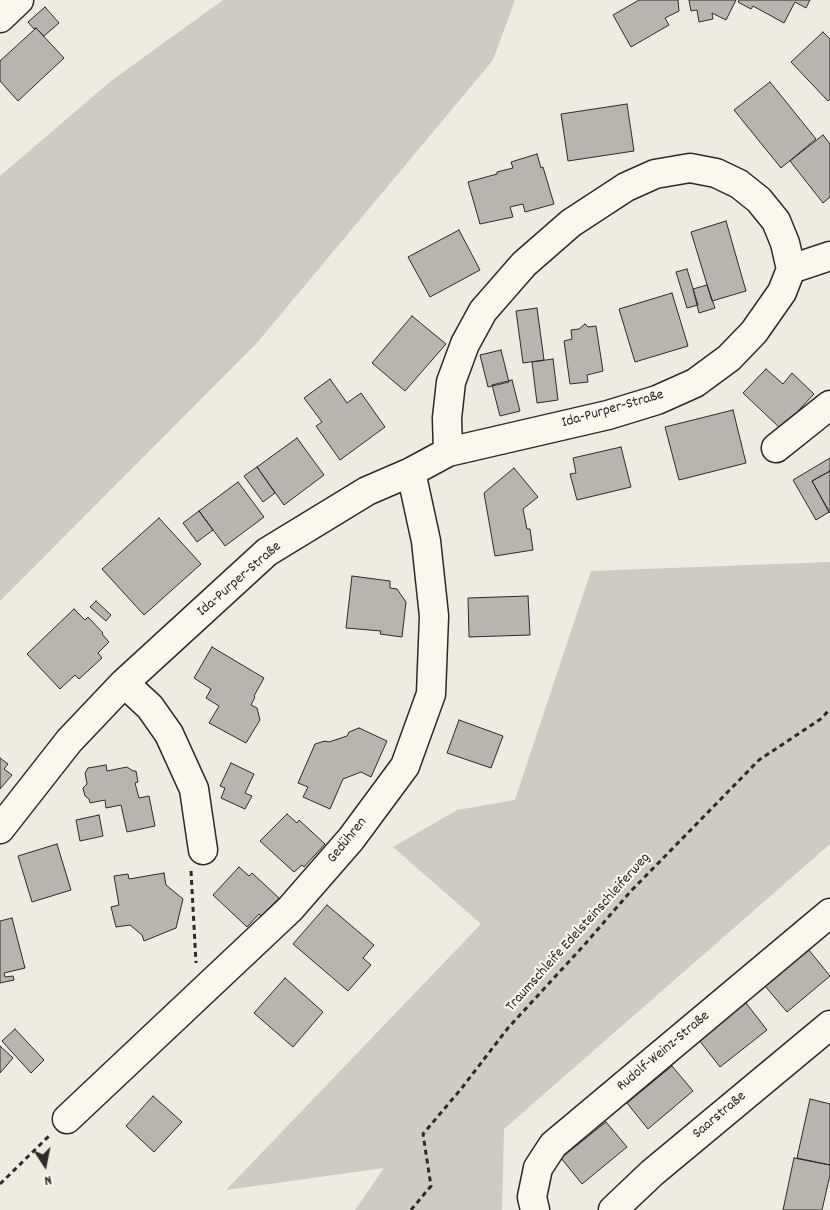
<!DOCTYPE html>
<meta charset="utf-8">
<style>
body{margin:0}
#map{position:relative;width:830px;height:1210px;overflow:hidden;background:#eeebe0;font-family:Dekko,sans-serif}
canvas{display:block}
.north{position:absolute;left:20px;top:1140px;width:50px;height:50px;-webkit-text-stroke:4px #fbf7ec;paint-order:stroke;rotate:169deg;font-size:14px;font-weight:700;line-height:20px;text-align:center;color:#2b2b2b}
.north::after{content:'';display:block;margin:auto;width:18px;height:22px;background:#2b2b2b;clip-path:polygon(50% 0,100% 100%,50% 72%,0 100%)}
</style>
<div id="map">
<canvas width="830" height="1210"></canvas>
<div class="north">N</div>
</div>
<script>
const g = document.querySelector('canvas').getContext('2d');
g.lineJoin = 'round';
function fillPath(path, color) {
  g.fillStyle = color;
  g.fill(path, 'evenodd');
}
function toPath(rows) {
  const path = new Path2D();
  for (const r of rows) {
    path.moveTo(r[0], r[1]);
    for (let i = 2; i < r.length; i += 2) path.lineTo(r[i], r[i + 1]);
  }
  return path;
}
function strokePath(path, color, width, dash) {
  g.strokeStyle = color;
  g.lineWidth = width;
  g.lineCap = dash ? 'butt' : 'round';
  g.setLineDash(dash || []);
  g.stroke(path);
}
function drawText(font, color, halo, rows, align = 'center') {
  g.font = font + ' Dekko,sans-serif';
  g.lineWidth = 4.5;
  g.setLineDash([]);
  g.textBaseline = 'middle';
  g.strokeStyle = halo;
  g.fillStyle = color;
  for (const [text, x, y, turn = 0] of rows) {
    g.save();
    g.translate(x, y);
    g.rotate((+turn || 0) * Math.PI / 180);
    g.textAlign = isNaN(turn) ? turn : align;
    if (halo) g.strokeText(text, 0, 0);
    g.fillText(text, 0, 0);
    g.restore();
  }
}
fillPath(toPath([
 [223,0,515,0,493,60,256,344,0,601,0,176,111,81],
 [830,562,830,844,504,1129,502,1210,355,1210,384,1168,226,1190,481,924,393,847,457,810,515,800,591,571]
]), '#cecbc2');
const building = toPath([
 [639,0,678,0,679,11,665,18,669,25,631,47,613,15,639,0],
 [689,0,736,0,726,20,712,13,713,19,699,22,697,10,691,11,689,0],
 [739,0,810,0,806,8,795,2,784,23,753,6,751,9,738,2,739,0],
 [45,7,59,23,44,36,36,28,34,29,28,22,45,7],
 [36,28,64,58,18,101,0,81,0,61,36,28],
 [823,32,830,39,830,99,828,101,791,62,823,32],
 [770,82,816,139,781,168,734,110,770,82],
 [627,104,634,151,568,161,561,114,627,104],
 [823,135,830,144,830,197,823,203,790,161,823,135],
 [537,154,541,168,543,167,554,204,525,212,523,204,510,207,513,217,480,224,468,182,497,174,497,172,513,168,511,162,537,154],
 [726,221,746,291,712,301,691,232,726,221],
 [459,230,480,270,430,297,408,257,459,230],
 [687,269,698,305,687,308,676,272,687,269],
 [707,285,715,308,699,313,693,289,707,285],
 [672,293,688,346,635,362,619,309,672,293],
 [537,308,544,360,523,363,516,311,537,308],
 [412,316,446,344,405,391,372,363,412,316],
 [585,324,588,327,596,326,603,371,587,375,588,382,570,384,564,341,572,339,571,330,579,329,585,324],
 [501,350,509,382,488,387,480,355,501,350],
 [553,359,558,400,537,403,532,362,553,359],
 [766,369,783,384,792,373,814,394,781,429,743,393,766,369],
 [330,379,347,403,361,393,385,427,340,460,316,426,322,422,304,398,330,379],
 [512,380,520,411,500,416,492,385,512,380],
 [733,410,746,463,679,480,665,427,733,410],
 [297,438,324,475,284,505,257,467,297,438],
 [621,447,631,487,577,500,570,474,576,473,573,458,621,447],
 [830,458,830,471,812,481,829,512,816,520,793,480,830,458],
 [257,467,275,493,263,502,244,476,257,467],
 [514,468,538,497,523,509,527,529,530,529,533,550,495,556,484,493,514,468],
 [830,471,830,513,812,481,830,471],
 [238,482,264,517,225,546,199,511,238,482],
 [199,511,213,530,197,542,183,523,199,511],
 [159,518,201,564,144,615,102,569,159,518],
 [352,576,390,581,390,588,397,589,406,602,402,637,380,634,381,631,346,628,352,576],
 [528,596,530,635,469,637,468,598,528,596],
 [96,601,111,615,106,621,90,607,96,601],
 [74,609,85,620,88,617,103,633,102,634,109,642,98,653,102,658,79,679,75,675,60,689,27,654,74,609],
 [212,647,264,678,254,696,255,697,251,705,257,708,260,720,246,743,209,723,219,706,206,698,211,689,194,678,212,647],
 [459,720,503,736,491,768,447,753,459,720],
 [359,728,387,741,371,777,361,772,343,779,330,809,303,797,308,787,298,783,315,744,325,741,329,742,347,736,349,732,359,728],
 [0,758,8,764,4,769,12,775,0,789,0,758],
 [231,763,254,774,245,793,252,796,245,809,221,798,225,788,220,786,231,763],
 [106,765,107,771,127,767,133,771,136,771,138,782,135,783,139,798,149,796,155,826,127,832,121,805,106,808,105,800,90,803,89,799,85,796,83,788,87,784,85,773,88,768,106,765],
 [287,814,297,823,299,820,325,844,304,867,302,865,294,872,260,841,287,814],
 [99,815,103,836,80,841,76,820,99,815],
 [57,844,71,890,32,902,18,856,57,844],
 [239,867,249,876,252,873,279,898,261,916,259,914,247,927,213,895,239,867],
 [164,873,166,885,183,899,176,928,144,941,142,935,130,925,116,927,111,907,119,905,114,876,128,874,129,879,164,873],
 [327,905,374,945,363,958,371,965,348,991,293,944,327,905],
 [12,918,25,968,4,973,5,977,13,976,14,980,0,983,0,921,12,918],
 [808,949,830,976,787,1012,765,986,808,949],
 [285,978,323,1012,293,1047,254,1013,285,978],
 [746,1003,767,1030,720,1067,699,1040,746,1003],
 [15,1029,44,1060,31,1073,2,1041,15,1029],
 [0,1046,13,1058,0,1073,0,1046],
 [672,1066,693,1091,648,1129,627,1103,672,1066],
 [153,1096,182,1122,154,1152,126,1126,153,1096],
 [810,1099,830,1104,830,1165,797,1158,810,1099],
 [606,1122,627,1147,582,1184,561,1158,606,1122],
 [794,1158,830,1165,830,1175,822,1210,783,1210,794,1158]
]);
fillPath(building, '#b8b5ae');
strokePath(building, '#2b2b2b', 1);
const minor = toPath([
 [0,18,19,0],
 [791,269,830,256],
 [776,448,830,405],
 [124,683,150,707,169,734,194,789,203,850],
 [0,829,69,741,124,683,267,552,367,491,411,472,448,452,608,415,657,400,695,383,729,358,754,332,782,292,791,269,785,243,776,221,759,200,739,184,716,173,690,168,655,174,626,187,571,223,524,264,483,311,465,344,451,382,447,418,448,452],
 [67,1119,290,909,351,839,405,766,431,694,434,616,426,541,411,472],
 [535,1210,532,1197,538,1168,553,1145,830,913]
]);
const tertiary = toPath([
 [613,1210,652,1173,830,1025]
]);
strokePath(minor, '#2b2b2b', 31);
strokePath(tertiary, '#2b2b2b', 31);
strokePath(toPath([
 [191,871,196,963],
 [0,1184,50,1135],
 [411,1210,431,1186,423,1134,461,1089,508,1028,586,943,630,892,759,760,822,718,830,709]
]), '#2b2b2b', 3, [5, 4]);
strokePath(minor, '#fbf7ec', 28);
strokePath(tertiary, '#fbf7ec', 28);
drawText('15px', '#2b2b2b', '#fbf7ec', [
 ["Ida-Purper-Straße",613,410,-16],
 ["Ida-Purper-Straße",240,580,-41],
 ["Gedühren",348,841,-51],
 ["Traumschleife Edelsteinschleiferweg",579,933,-48],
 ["Rudolf-Weinz-Straße",664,1052,-40],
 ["Saarstraße",720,1116,-40]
]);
</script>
